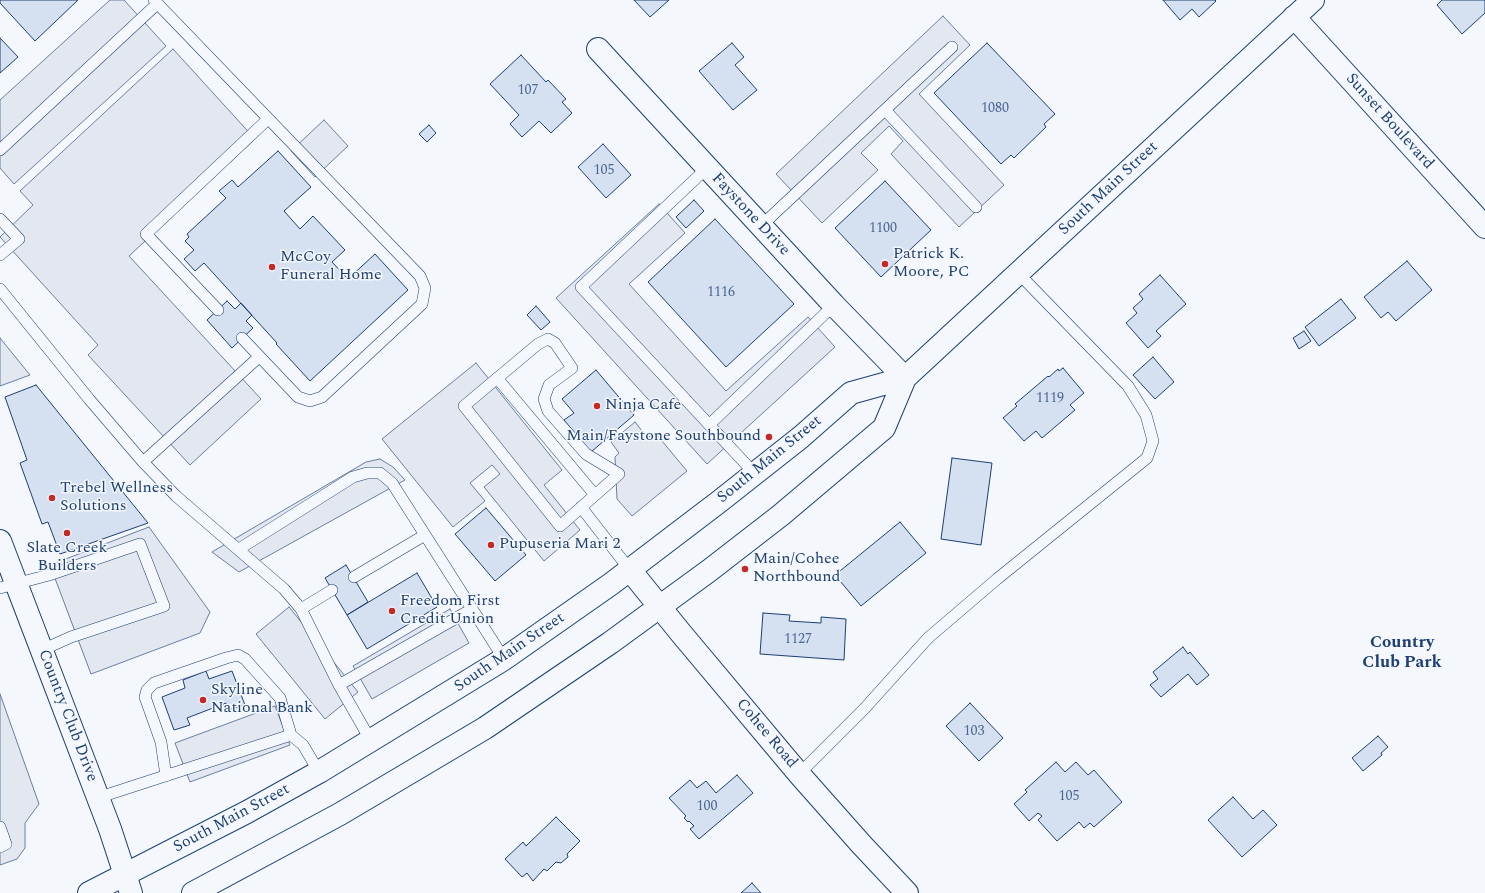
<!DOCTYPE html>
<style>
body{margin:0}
canvas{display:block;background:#f4f7fb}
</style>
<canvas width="1485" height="893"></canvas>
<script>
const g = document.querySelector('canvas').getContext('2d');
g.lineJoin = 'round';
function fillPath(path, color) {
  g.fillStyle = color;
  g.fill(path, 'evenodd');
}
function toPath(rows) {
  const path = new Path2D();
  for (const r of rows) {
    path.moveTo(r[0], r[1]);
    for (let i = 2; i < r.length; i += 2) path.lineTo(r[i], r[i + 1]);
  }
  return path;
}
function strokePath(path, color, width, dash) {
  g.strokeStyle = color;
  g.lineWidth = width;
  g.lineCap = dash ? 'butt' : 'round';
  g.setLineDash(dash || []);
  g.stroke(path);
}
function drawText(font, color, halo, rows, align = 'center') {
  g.font = font + ' Spectral,serif';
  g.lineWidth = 3;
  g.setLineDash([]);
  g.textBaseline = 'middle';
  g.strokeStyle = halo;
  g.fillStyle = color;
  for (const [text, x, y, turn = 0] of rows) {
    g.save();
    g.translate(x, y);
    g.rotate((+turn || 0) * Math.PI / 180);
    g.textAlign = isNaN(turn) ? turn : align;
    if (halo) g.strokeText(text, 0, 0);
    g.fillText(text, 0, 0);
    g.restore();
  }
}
const parking = toPath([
 [110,0,124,0,166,46,14,184,0,168,0,100,110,0],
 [943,16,970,45,919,94,1004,185,959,227,891,154,903,141,889,126,861,153,878,170,822,223,776,174,943,16],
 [173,49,255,139,129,256,261,399,190,465,88,355,98,345,0,237,33,205,20,191,173,49],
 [324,120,348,146,315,177,291,151,324,120],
 [659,204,685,233,629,284,726,391,808,317,835,347,707,464,556,298,659,204],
 [0,338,30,375,0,386,0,338],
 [476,363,562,470,544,485,580,530,544,561,484,487,500,474,492,465,470,483,485,501,453,527,382,439,476,363],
 [635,422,646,436,652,437,657,435,687,471,632,516,617,499,615,457,619,453,611,442,635,422],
 [380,459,393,467,405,480,239,572,212,552,366,462,380,459],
 [149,527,210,612,200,633,91,674,50,565,149,527],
 [289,607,358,692,325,719,256,634,289,607],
 [450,609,469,643,372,699,353,666,450,609],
 [0,694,39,804,25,823,25,848,17,859,0,865,0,694],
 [275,706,290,745,190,782,175,743,275,706]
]);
fillPath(parking, '#e3e8f0');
strokePath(parking, '#687fa3', 1);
const building = toPath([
 [0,0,78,0,35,41,0,3,0,0],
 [634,0,669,0,650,17,634,0],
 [1163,0,1215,0,1216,1,1199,17,1192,9,1180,20,1163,0],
 [1442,0,1485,0,1485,13,1462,34,1437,5,1442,0],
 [0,38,18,57,0,73,0,38],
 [732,43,744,57,735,65,757,90,733,110,699,71,732,43],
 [987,43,1055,114,1044,124,1046,127,1014,158,1011,155,1001,164,934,93,987,43],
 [521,55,546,82,548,80,566,99,562,102,572,113,551,133,539,121,522,137,510,124,519,115,490,84,521,55],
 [429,125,436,133,427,142,419,134,429,125],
 [603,144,631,175,606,198,578,167,603,144],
 [278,151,311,187,284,211,300,229,313,216,345,250,332,262,348,279,375,254,408,290,310,381,276,344,277,343,204,263,195,271,184,259,194,250,185,241,189,237,187,234,226,198,219,191,232,180,238,187,278,151],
 [885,181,931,230,881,277,835,228,885,181],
 [694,200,704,211,686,228,676,217,694,200],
 [715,219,794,304,726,367,648,282,715,219],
 [1407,261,1432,290,1396,321,1388,312,1381,318,1364,297,1407,261],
 [1160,275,1186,304,1156,331,1161,336,1148,348,1126,323,1137,313,1133,308,1143,299,1139,294,1160,275],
 [1341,299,1356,318,1319,346,1305,327,1341,299],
 [227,301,235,309,241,303,252,315,246,321,253,328,232,348,207,320,227,301],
 [536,306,550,322,541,330,527,315,536,306],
 [1304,331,1311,341,1299,349,1293,338,1304,331],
 [1153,357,1174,382,1155,399,1133,375,1153,357],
 [1063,368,1084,393,1070,405,1075,410,1042,438,1036,431,1024,441,1003,418,1017,406,1015,404,1048,376,1049,377,1058,369,1059,371,1063,368],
 [596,370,634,415,591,452,564,420,574,413,562,399,596,370],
 [36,385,148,523,60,554,48,522,42,524,20,463,27,460,5,397,36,385],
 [952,458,992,463,981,545,941,539,952,458],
 [486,508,526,555,495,581,455,534,486,508],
 [900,522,926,553,861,606,835,575,900,522],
 [346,565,368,602,347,615,325,578,346,565],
 [417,573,437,607,367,649,347,615,417,573],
 [763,613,790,615,789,621,821,623,821,617,846,619,844,660,760,654,763,613],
 [1183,647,1188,654,1190,652,1209,675,1197,685,1188,674,1161,697,1150,685,1158,679,1153,672,1183,647],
 [206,671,209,679,232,671,245,705,229,710,226,703,187,718,190,725,174,730,162,697,185,688,183,680,206,671],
 [970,703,1003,738,979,761,946,726,970,703],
 [1378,736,1388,747,1381,753,1382,755,1363,771,1352,758,1378,736],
 [1056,762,1065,772,1076,762,1088,775,1094,770,1122,802,1094,827,1090,823,1084,828,1079,822,1057,841,1038,820,1042,816,1038,813,1029,821,1014,804,1027,792,1025,790,1056,762],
 [737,775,753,793,699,839,690,829,694,826,689,821,688,822,684,818,686,816,669,798,690,780,697,788,706,781,716,793,737,775],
 [1233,797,1253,819,1263,810,1277,825,1242,857,1208,820,1233,797],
 [556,817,580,841,567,854,568,857,561,863,556,862,547,871,544,869,533,881,527,873,522,877,505,859,523,842,526,846,556,817],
 [752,883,761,893,741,893,752,883]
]);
fillPath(building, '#d5e0f0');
strokePath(building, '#1d3f73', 1);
const service = toPath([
 [154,0,420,276,425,288,422,304,322,397,310,401,298,397,242,338],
 [885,110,976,207],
 [0,150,157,4],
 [707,168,581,287,755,474],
 [0,219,19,239,0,255],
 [761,226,952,47],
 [0,289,89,399,143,462,176,496,284,589,301,609,339,685,371,741],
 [218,310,146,234,268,119],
 [548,339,555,343,572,368,549,385,544,399,548,411,586,454,619,474,560,526,464,406,538,344,548,339],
 [497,378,595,495],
 [710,424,834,305],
 [143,462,259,357],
 [581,507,630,570],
 [239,549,353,477,367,473,380,473,392,483,504,659],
 [354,577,425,535],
 [0,588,49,575,140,544,164,606,71,637,42,650],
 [301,609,332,590],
 [339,685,472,609],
 [799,774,865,708,928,638,997,579,1147,458,1153,441,1146,415,1128,386,1018,273],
 [166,776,161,742,145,697,147,690,154,683,226,658,238,655,245,659,280,698,291,735,303,745,319,772],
 [97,798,291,735],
 [0,827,6,844,0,847]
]);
const minor = toPath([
 [1294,17,1485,227],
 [598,49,834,305,905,378],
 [630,570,680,632,799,774,861,844,907,893]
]);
const tertiary = toPath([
 [0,541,110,829,131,893]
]);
const primary = toPath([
 [89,893,247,812,319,772,504,659,611,584,720,501,801,437,851,393,905,378],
 [193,893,340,814,485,728,610,643,710,570,781,515,884,428,905,378,1313,0]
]);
strokePath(service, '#1d3f73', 12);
strokePath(minor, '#1d3f73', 24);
strokePath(tertiary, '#1d3f73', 24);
strokePath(primary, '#1d3f73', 24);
strokePath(service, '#f4f7fb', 11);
strokePath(minor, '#f4f7fb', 22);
strokePath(tertiary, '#f4f7fb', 22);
strokePath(primary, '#f4f7fb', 22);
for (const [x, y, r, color] of [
 [885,264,4,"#c62828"],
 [272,267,4,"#c62828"],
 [597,406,4,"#c62828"],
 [769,437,4,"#c62828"],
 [52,498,4,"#c62828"],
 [67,533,4,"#c62828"],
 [491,545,4,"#c62828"],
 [745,569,4,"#c62828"],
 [392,611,4,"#c62828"],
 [203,700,4,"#c62828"]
]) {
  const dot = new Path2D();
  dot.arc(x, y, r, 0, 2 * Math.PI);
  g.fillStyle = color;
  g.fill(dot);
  strokePath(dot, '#f4f7fb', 1.5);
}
drawText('14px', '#4b6792', null, [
 ["107",528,91],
 ["1080",995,109],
 ["105",604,171],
 ["1100",883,229],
 ["1116",721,293],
 ["1119",1050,399],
 ["1127",798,640],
 ["103",974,732],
 ["105",1069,797],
 ["100",707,807]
]);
drawText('16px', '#1d3f73', '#f4f7fb', [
 ["Sunset Boulevard",1389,122,48],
 ["South Main Street",1109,189,-43],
 ["Faystone Drive",750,215,47],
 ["South Main Street",770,460,-39],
 ["South Main Street",510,653,-34],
 ["Country Club Drive",67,716,69],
 ["Cohee Road",766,734,50],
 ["South Main Street",232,819,-28]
]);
drawText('16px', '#1d3f73', '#f4f7fb', [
 ["Patrick K.",893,255],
 ["Moore, PC",893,273],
 ["McCoy",280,258],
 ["Funeral Home",280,276],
 ["Ninja Cafe",605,406],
 ["Main/Faystone Southbound",761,437,"right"],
 ["Trebel Wellness",60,489],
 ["Solutions",60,507],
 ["Pupuseria Mari 2",499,545],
 ["Slate Creek",67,549,"center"],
 ["Builders",67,567,"center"],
 ["Main/Cohee",753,560],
 ["Northbound",753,578],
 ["Freedom First",400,602],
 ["Credit Union",400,620],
 ["Skyline",211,691],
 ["National Bank",211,709]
], 'left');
drawText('bold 17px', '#1d3f73', '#f4f7fb', [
 ["Country",1402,644],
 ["Club Park",1402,664]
]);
</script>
